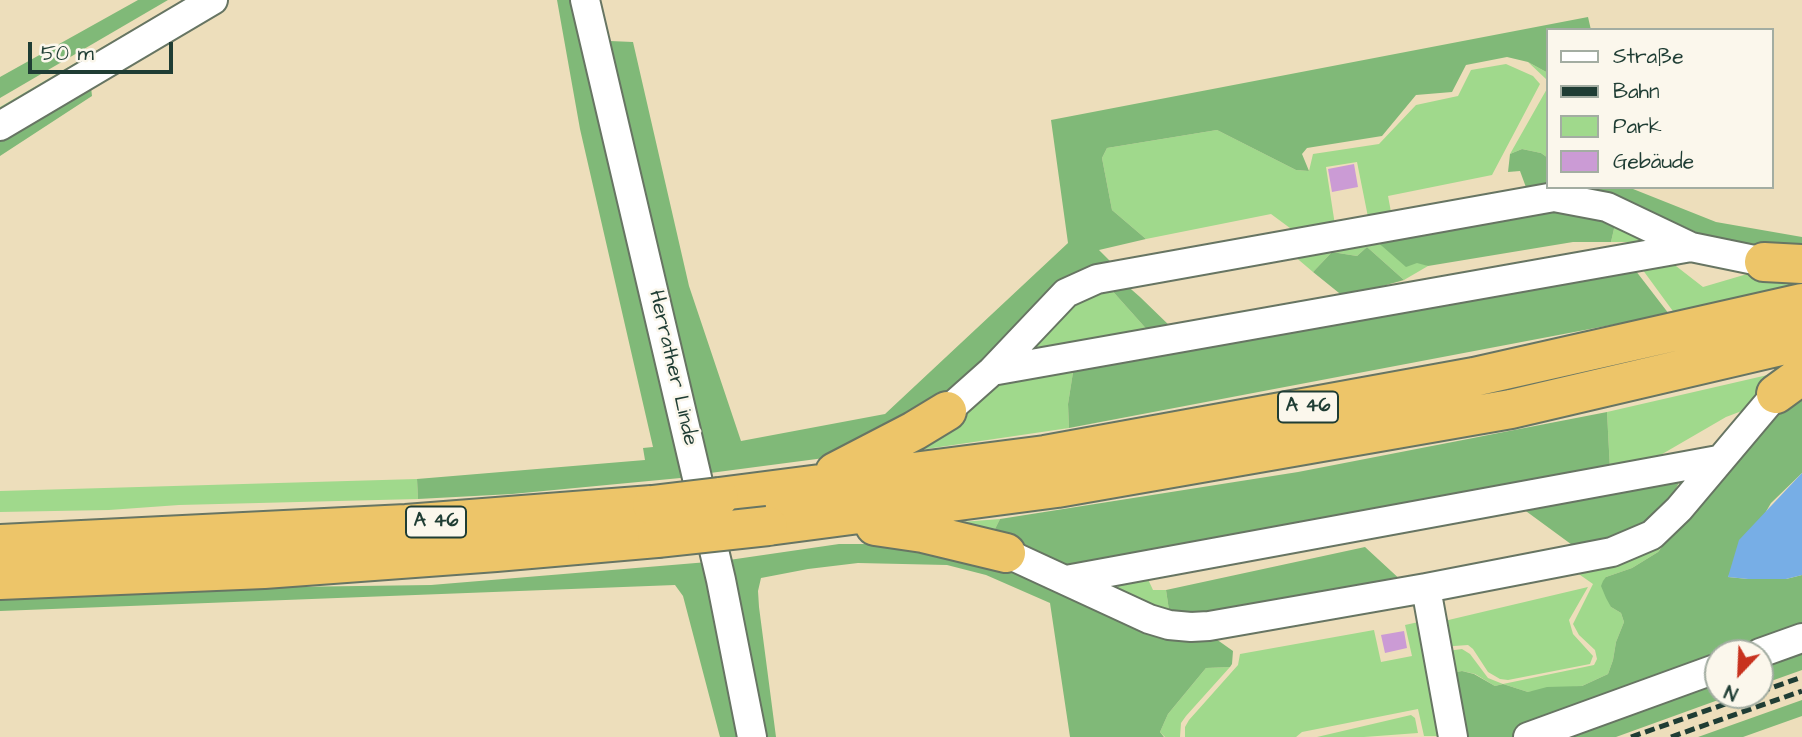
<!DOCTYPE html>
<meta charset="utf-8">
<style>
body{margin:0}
#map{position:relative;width:1802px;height:737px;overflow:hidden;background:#eddebb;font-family:"Architects Daughter",sans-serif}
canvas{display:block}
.legend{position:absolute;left:1546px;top:28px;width:228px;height:161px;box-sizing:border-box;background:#fbf7ec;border:2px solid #a3ada2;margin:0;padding:9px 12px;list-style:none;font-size:21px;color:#1f3d34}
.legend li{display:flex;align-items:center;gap:14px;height:35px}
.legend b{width:35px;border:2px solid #a3ada2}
.north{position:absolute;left:1704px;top:639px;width:70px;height:70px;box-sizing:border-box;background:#fbf7ec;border:2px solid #a3ada2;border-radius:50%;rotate:203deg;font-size:19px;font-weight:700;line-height:28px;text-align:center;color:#1f3d34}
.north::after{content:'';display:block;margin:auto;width:24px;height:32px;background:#c8321e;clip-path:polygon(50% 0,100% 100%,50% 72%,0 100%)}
.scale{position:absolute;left:28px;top:42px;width:145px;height:32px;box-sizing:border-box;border:4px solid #1f3d34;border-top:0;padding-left:9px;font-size:21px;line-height:24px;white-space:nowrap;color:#1f3d34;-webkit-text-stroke:5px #fbf7ec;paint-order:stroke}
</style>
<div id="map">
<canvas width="1802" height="737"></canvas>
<ul class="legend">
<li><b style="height:9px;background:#fff"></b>Straße</li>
<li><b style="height:9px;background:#1f3d34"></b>Bahn</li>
<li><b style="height:19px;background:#a0d98c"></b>Park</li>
<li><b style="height:19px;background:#cb9bd5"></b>Gebäude</li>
</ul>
<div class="north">N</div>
<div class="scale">50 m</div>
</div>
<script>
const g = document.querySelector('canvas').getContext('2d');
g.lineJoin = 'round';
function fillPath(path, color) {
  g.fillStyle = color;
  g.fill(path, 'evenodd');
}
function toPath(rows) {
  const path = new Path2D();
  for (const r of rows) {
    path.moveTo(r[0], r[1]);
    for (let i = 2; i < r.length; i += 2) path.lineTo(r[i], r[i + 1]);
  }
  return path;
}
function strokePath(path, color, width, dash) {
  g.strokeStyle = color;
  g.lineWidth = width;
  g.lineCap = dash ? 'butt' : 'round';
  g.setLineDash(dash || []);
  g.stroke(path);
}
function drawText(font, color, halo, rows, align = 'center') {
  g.font = font + ' "Architects Daughter",sans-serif';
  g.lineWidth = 5;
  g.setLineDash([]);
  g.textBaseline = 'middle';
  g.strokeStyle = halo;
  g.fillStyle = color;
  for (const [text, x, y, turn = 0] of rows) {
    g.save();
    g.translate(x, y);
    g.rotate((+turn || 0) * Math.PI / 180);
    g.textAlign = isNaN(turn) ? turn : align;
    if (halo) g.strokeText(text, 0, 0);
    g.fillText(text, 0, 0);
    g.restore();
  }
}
fillPath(toPath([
 [183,0,195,0,0,115,0,107],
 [1528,62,1548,73,1548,158,1541,153,1522,149,1510,154,1548,87,1546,79],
 [1506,64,1533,76,1540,84,1492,175,1388,196,1391,212,1368,217,1357,162,1326,167,1335,225,1294,231,1271,214,1146,239,1112,210,1102,158,1107,148,1217,130,1296,170,1309,171,1313,154,1379,144,1416,105,1458,96,1471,70],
 [1616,220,1641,233,1639,242,1611,242],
 [1374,239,1428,266,1404,280,1367,247,1357,256,1332,252,1313,272,1293,255,1332,252],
 [1667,259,1703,287,1754,272,1802,275,1802,286,1675,314,1637,262],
 [1108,286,1150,333,1038,355,1022,346,1068,304],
 [1074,366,1068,404,1069,428,899,453,1000,380],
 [1798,368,1747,409,1726,417,1645,464,1610,470,1607,412],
 [417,479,418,499,179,505,109,510,0,512,0,491],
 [1000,519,991,537,943,526,961,522],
 [1669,535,1658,552,1632,568,1606,577,1611,607,1621,613,1624,622,1616,642,1613,660,1608,674,1582,686,1528,692,1503,684,1495,686,1475,674,1462,671,1445,674,1440,652,1462,649,1470,654,1488,678,1503,684,1594,665,1597,659,1595,650,1579,635,1573,624,1593,584,1573,570],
 [1146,575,1153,590,1166,590,1170,617,1118,591,1118,585,1124,580],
 [1588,587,1569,620,1573,634,1593,656,1590,664,1508,680,1500,679,1488,672,1473,649,1468,645,1440,647,1440,622],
 [1423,621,1444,736,1424,736,1418,709,1302,732,1296,737,1185,737,1185,727,1189,720,1238,665,1240,654,1374,630,1381,662,1412,656,1405,625],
 [1230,667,1186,716,1181,723,1180,737,1165,737,1160,732,1168,714,1206,668],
 [1411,715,1415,718,1418,733,1364,737,1317,737]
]), '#a0d98c');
fillPath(toPath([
 [138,0,168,0,0,98,0,77],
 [557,0,576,0,691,477,512,494,418,499,417,479,645,460,643,448,653,447,580,129],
 [1588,17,1591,30,1548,30,1548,73,1528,62,1507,57,1466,65,1452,92,1416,95,1382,136,1307,148,1302,154,1309,171,1296,170,1217,130,1107,148,1102,158,1112,210,1146,239,1099,250,1113,264,943,402,832,457,710,473,617,90,610,41,633,42,689,286,741,441,885,414,1068,243,1051,120],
 [91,87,92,96,0,156,0,140],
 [1522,149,1541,153,1548,158,1548,187,1527,190,1520,171,1508,172,1510,154],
 [1564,187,1628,187,1716,222,1802,237,1802,253,1727,242,1696,232,1612,194,1598,195],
 [1546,207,1616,220,1611,242,1573,242,1428,266,1417,263,1406,267,1374,239],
 [1367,247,1404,280,1344,297,1313,272,1332,252,1357,256],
 [1629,262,1669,314,1069,428,1068,404,1074,366],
 [1124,283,1140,297,1172,328,1150,333,1108,286],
 [1802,388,1802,473,1771,503,1728,577,1748,579,1786,579,1802,575,1802,670,1760,685,1760,653,1718,653,1718,695,1732,695,1616,737,1457,737,1445,674,1462,671,1474,674,1495,686,1503,684,1528,692,1547,687,1582,686,1608,674,1613,660,1616,642,1624,622,1621,613,1611,607,1606,598,1601,586,1603,581,1606,577,1632,568,1658,552,1726,465],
 [1607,412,1610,470,1073,569,991,537,1000,519,1298,472],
 [1680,481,1670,499,1639,529,1579,550,1519,506],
 [839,544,914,544,969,552,1189,638,1216,639,1233,651,1232,664,1230,667,1206,668,1168,714,1160,732,1164,737,1070,737,1050,603,986,575,947,565,858,563,808,569,761,578,758,591,759,607,776,737,764,737,729,560],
 [1365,547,1404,583,1200,620,1170,617,1166,590],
 [708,562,744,737,720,737,683,596,675,585,0,611,0,591,431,585],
 [1802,700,1802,716,1743,737,1698,737]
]), '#80b978');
fillPath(toPath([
 [1802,473,1802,575,1786,579,1748,579,1728,577,1739,540]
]), '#77aee6');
fillPath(toPath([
 [1354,164,1358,187,1332,192,1328,169],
 [1404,631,1407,648,1385,653,1381,635]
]), '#cb9bd5');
const minor = toPath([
 [585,0,721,580,752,737],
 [0,126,213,0],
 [992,371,1691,247],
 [947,411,992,371,1066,293,1097,279,1554,197,1607,207,1691,247,1764,262],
 [1006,553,1149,619,1169,625,1191,627,1209,626,1426,588,1612,552,1652,535,1679,509,1776,394],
 [1066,580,1718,460],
 [1426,588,1453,737],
 [1760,653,1802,638],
 [1528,737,1718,668]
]);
const highway = toPath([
 [1764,262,1802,264],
 [1776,394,1802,375],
 [835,472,914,431,947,411],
 [719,497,1045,455,1474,377,1802,303],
 [768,526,1057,488,1511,409,1802,341],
 [875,526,923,533,1006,553],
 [0,544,406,524,652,505],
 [0,580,264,569,496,552,657,538]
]);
strokePath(minor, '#677563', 32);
strokePath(highway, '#677563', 42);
strokePath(minor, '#fff', 28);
strokePath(highway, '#edc569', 38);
strokePath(toPath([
 [1760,692,1802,677],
 [1631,737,1751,695],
 [1671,737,1802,691]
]), '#1f3d34', 5, [10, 5]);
const highwayBridge = toPath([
 [652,505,719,497],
 [657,538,768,526]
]);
strokePath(highwayBridge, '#677563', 42, []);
strokePath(highwayBridge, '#edc569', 38);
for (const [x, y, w] of [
 [1308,407,60],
 [436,522,60]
]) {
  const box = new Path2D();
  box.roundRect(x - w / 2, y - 15.5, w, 31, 5);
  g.fillStyle = '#fbf7ec';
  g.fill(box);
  strokePath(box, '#1f3d34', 2);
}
drawText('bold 19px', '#1f3d34', null, [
 ["A 46",1308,407],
 ["A 46",436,522]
]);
drawText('21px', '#1f3d34', '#fbf7ec', [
 ["Herrather Linde",672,368,77]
]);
</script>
